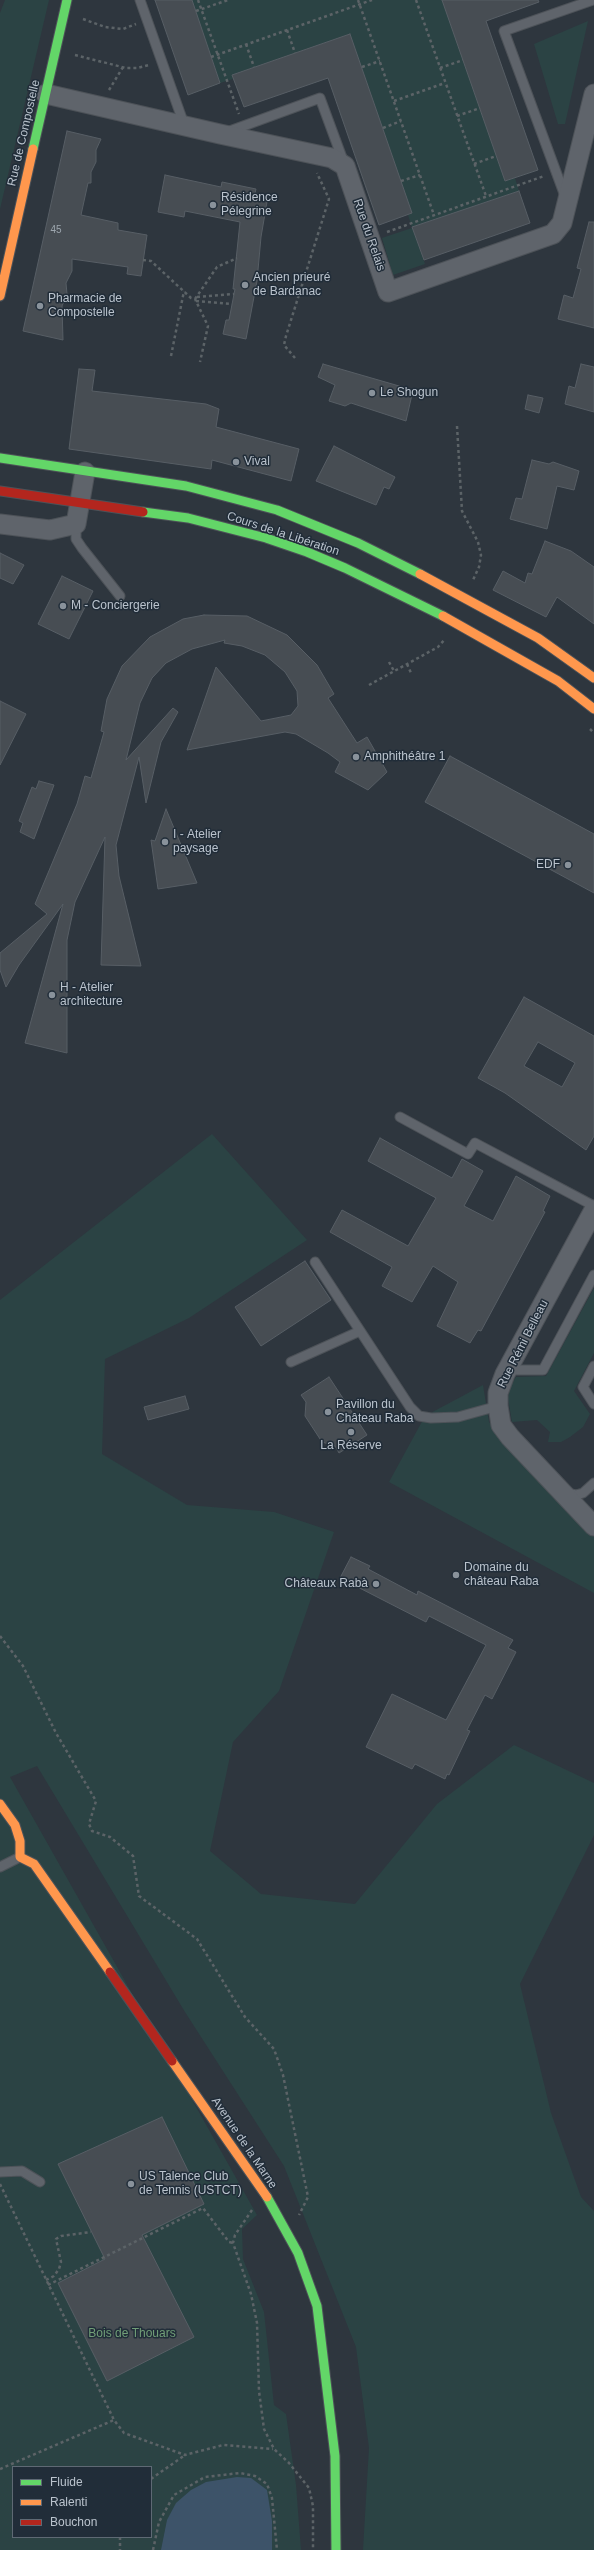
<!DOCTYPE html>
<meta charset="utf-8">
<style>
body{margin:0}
#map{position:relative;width:594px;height:2550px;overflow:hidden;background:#2e363e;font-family:Arial,sans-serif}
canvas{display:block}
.legend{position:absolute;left:12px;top:2466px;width:140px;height:72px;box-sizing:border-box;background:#212d39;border:1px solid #5e6974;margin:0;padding:5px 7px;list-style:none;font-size:12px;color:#bac3cd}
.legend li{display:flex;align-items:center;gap:8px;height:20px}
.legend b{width:20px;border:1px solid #5e6974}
</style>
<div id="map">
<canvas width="594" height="2550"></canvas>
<ul class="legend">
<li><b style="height:5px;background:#63d668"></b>Fluide</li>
<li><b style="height:5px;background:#ff974d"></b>Ralenti</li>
<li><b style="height:5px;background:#b3261e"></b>Bouchon</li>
</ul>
</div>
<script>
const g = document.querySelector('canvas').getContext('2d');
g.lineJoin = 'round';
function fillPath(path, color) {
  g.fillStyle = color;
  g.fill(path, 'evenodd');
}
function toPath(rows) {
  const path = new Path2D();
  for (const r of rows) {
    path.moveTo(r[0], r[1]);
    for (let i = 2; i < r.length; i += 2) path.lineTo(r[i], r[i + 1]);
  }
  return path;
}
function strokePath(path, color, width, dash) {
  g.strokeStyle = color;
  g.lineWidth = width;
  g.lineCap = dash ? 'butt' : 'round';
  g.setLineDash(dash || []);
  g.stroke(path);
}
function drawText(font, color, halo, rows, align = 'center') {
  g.font = font + ' Arial,sans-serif';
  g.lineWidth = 3;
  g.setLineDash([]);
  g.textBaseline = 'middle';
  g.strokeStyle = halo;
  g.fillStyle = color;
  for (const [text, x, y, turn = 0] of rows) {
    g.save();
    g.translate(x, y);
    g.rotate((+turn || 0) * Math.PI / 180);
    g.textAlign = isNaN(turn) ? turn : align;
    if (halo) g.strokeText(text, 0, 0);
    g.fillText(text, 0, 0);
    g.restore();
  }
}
fillPath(toPath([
 [5,0,49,0,0,209,0,13],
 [192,0,443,0,505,181,515,178,519,191,412,227,425,264,393,275,382,238,412,228,408,215,412,213,350,34,232,75,233,79,220,83],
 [588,21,565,124,558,124,534,44],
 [212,1134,307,1240,189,1318,105,1359,102,1454,187,1505,274,1512,334,1532,279,1691,233,1742,210,1851,261,1894,355,1904,437,1804,514,1745,594,1783,594,1835,520,1984,551,2113,581,2197,594,2211,594,2550,363,2550,369,2448,356,2347,284,2166,185,2012,37,1766,10,1777,257,2215,242,2229,243,2259,264,2312,274,2405,286,2414,296,2485,301,2550,0,2550,0,1300],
 [13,2467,151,2467,151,2537,13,2537],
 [594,1288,594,1353,574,1391,590,1414,583,1427,570,1437,561,1442,548,1442,550,1432,537,1420,512,1422,508,1398,510,1387,516,1377,546,1376],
 [483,1385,489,1422,594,1537,594,1593,389,1482,425,1416]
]), '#2b4344');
fillPath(toPath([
 [237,2477,251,2478,267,2490,272,2521,272,2550,161,2550,167,2520,176,2503,191,2490,206,2482]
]), '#3d5369');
const building = toPath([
 [155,0,192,0,220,83,188,95,155,0],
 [442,0,538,0,539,2,486,21,538,170,505,181,442,0],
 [350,34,412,213,379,225,328,78,244,107,232,75,350,34],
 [67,131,101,139,96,150,96,162,91,172,91,183,88,183,81,215,118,223,118,230,147,235,141,276,127,274,128,267,72,259,72,271,66,283,67,294,62,306,63,340,23,331,67,131],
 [165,175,221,187,222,182,256,189,255,193,268,196,261,237,257,281,246,339,223,334,226,320,229,320,235,289,233,289,240,222,185,211,184,217,158,212,165,175],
 [519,191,530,223,424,260,412,227,519,191],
 [589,222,594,222,594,328,558,319,564,295,573,298,581,269,577,268,589,222],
 [323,364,413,390,406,421,351,403,345,406,329,401,335,385,318,377,323,364],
 [581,364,594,367,594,412,565,404,569,386,575,388,581,364],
 [79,369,95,370,92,391,206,404,219,409,216,427,299,449,291,481,212,460,211,469,69,449,79,369],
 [528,395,543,398,539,413,525,409,528,395],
 [334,446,395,477,389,489,384,487,376,505,316,481,334,446],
 [532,460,549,464,553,462,579,471,574,490,557,486,547,529,510,519,516,498,522,499,532,460],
 [545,541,571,551,594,567,594,624,557,597,546,617,493,590,503,571,525,583,528,573,532,574,545,541],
 [0,553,24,565,13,584,0,578,0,553],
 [62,576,93,591,69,639,38,624,62,576],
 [204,615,247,616,287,635,317,665,334,694,328,698,357,743,367,737,387,772,368,790,335,772,340,762,328,753,296,734,285,732,187,750,216,667,261,721,291,715,298,706,297,691,285,672,265,655,242,646,224,643,225,640,192,649,166,663,152,678,140,703,126,760,173,708,178,712,161,742,146,803,139,757,116,845,119,876,141,966,101,965,105,837,75,902,67,940,67,1053,25,1043,63,904,19,965,6,987,0,970,0,953,47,914,35,904,77,804,85,776,91,778,104,732,101,731,107,699,122,666,150,637,183,619,204,615],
 [0,701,26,714,0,765,0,701],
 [450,756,594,834,594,893,425,802,450,756],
 [39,781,54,785,34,839,20,832,23,823,19,821,32,787,36,789,39,781],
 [166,809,197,883,158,889,151,840,155,841,166,809],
 [524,997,594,1036,594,1136,586,1150,505,1093,478,1078,524,997],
 [538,1042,575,1063,562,1087,524,1066,538,1042],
 [380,1138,452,1178,462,1159,483,1171,464,1206,493,1221,516,1176,550,1196,543,1211,545,1212,481,1331,478,1330,470,1343,437,1326,458,1282,433,1266,412,1302,382,1286,392,1267,330,1232,342,1210,408,1246,436,1198,368,1161,380,1138],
 [305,1261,331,1300,261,1346,235,1307,305,1261],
 [329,1377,367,1435,339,1453,335,1446,322,1442,305,1416,306,1402,301,1395,329,1377],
 [185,1396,189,1409,148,1420,144,1407,185,1396],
 [351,1557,370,1566,368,1569,417,1595,418,1591,513,1640,508,1648,516,1652,492,1699,485,1695,467,1730,470,1731,449,1775,447,1774,445,1779,415,1764,412,1769,366,1747,392,1694,446,1720,486,1645,429,1616,426,1622,340,1578,351,1557],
 [162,2117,204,2204,142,2235,194,2337,107,2381,58,2283,105,2259,58,2164,162,2117]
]);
fillPath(building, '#474d53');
strokePath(building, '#575e65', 1);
const lane = toPath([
 [140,0,185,127],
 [227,132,320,98,344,163],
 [565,196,504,31,593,0],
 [76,524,76,539,82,548,120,596],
 [400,1117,468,1154,475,1143,594,1206],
 [315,1262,410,1407,419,1416,431,1418,458,1417,498,1406],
 [291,1362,360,1331],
 [594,1366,583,1387,594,1404],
 [507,1370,543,1370,594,1275],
 [566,1493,576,1495,583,1493,594,1483],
 [0,1867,20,1857],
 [0,2172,22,2171,40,2182]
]);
const street = toPath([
 [46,94,220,134,332,158,345,166,388,292,553,234,562,223,594,94],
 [0,524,50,530,76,524,85,472],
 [594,1210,505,1374,498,1393,498,1406,501,1425,510,1437,594,1526]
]);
const fast = toPath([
 [33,149,67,0],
 [0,458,186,486,277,510,358,543,420,574],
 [143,512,188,518,266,538,307,552,345,568,443,616],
 [267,2197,298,2253,317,2306,335,2456,336,2550]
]);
const slow = toPath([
 [0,296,33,149],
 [420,574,538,638,594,678],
 [443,616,558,681,594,709],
 [0,1804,15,1825,20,1841,20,1857,34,1864,110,1972],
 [172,2061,267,2197]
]);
const jam = toPath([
 [0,491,143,512],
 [110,1972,172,2061]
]);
strokePath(lane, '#4d5258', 11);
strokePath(street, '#4d5258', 21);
strokePath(fast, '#4d5258', 11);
strokePath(slow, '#4d5258', 11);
strokePath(jam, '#4d5258', 11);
strokePath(toPath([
 [198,0,239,114],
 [358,0,434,215],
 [416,0,486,196],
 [196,11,228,0],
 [83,19,105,27,123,29,136,24],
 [287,30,295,53],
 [246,44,254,67],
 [75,55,126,68,137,68,149,65],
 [211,57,372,0],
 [362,67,380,61],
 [440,68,463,60],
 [109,90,123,67],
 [394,101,445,83],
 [457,116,480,108],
 [383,128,401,121],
 [474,164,496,156],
 [401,181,420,175],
 [387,232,544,176],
 [143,260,151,261,191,298,195,299,208,326,200,362],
 [197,297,234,294],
 [195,299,217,267,237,258],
 [196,301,232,304],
 [171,356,184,291],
 [295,358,284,345,286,336,329,199,317,173],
 [457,426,462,511,478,542,481,555,479,567,473,580],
 [389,662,394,671],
 [407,664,411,673],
 [369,685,438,647,445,639],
 [590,729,594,733],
 [0,1636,23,1666,56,1733,96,1801,89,1824,92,1831,110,1837,133,1856,139,1896,197,1939,245,2017,274,2049,283,2075,308,2197,299,2215],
 [0,2184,114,2420],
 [252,2210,235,2235,233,2243,251,2294,257,2323,259,2391,264,2429,274,2449,289,2463,309,2488,313,2506,313,2550],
 [46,2280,54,2276,59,2269,61,2262,56,2239,61,2236,91,2232],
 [48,2285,203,2208,229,2242,233,2243],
 [0,2469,114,2420,124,2433,185,2455,223,2445,273,2449],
 [151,2479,185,2455],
 [120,2537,120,2550],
 [153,2550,159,2522,174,2495,205,2477,240,2473,255,2476,267,2484,272,2498,277,2550]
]), '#5c6367', 2.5, [3, 3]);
strokePath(lane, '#5f646b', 9);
strokePath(street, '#5f646b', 19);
strokePath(fast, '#63d668', 9);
strokePath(slow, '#ff974d', 9);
strokePath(jam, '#b3261e', 9);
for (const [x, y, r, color] of [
 [213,205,4,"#89929b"],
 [245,285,4,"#89929b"],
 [40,306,4,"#89929b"],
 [372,393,4,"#89929b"],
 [236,462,4,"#89929b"],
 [63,606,4,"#89929b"],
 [356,757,4,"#89929b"],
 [165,842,4,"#89929b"],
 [568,865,4,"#89929b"],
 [52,995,4,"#89929b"],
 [328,1412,4,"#89929b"],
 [351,1432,4,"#89929b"],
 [456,1575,4,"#89929b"],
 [376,1584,4,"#89929b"],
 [131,2184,4,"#89929b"]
]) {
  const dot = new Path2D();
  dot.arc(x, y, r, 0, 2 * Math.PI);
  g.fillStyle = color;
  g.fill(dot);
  strokePath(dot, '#212d39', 1.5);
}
drawText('10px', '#9da6ae', null, [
 ["45",56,230]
]);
drawText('12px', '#bac3cd', '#212d39', [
 ["Rue de Compostelle",24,133,-77],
 ["Rue du Relais",369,235,71],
 ["Cours de la Libération",283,534,18],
 ["Rue Rémi Belleau",523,1344,-63],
 ["Avenue de la Marne",244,2143,56]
]);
drawText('12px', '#bac3cd', '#212d39', [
 ["Résidence",221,198],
 ["Pélegrine",221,212],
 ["Ancien prieuré",253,278],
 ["de Bardanac",253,292],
 ["Pharmacie de",48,299],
 ["Compostelle",48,313],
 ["Le Shogun",380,393],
 ["Vival",244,462],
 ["M - Conciergerie",71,606],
 ["Amphithéâtre 1",364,757],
 ["I - Atelier",173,835],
 ["paysage",173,849],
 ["EDF",560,865,"right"],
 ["H - Atelier",60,988],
 ["architecture",60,1002],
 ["Pavillon du",336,1405],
 ["Château Raba",336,1419],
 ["La Réserve",351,1446,"center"],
 ["Domaine du",464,1568],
 ["château Raba",464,1582],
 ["Châteaux Rabà",368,1584,"right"],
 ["US Talence Club",139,2177],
 ["de Tennis (USTCT)",139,2191]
], 'left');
drawText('12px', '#719e77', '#212d39', [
 ["Bois de Thouars",132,2334]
]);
</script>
